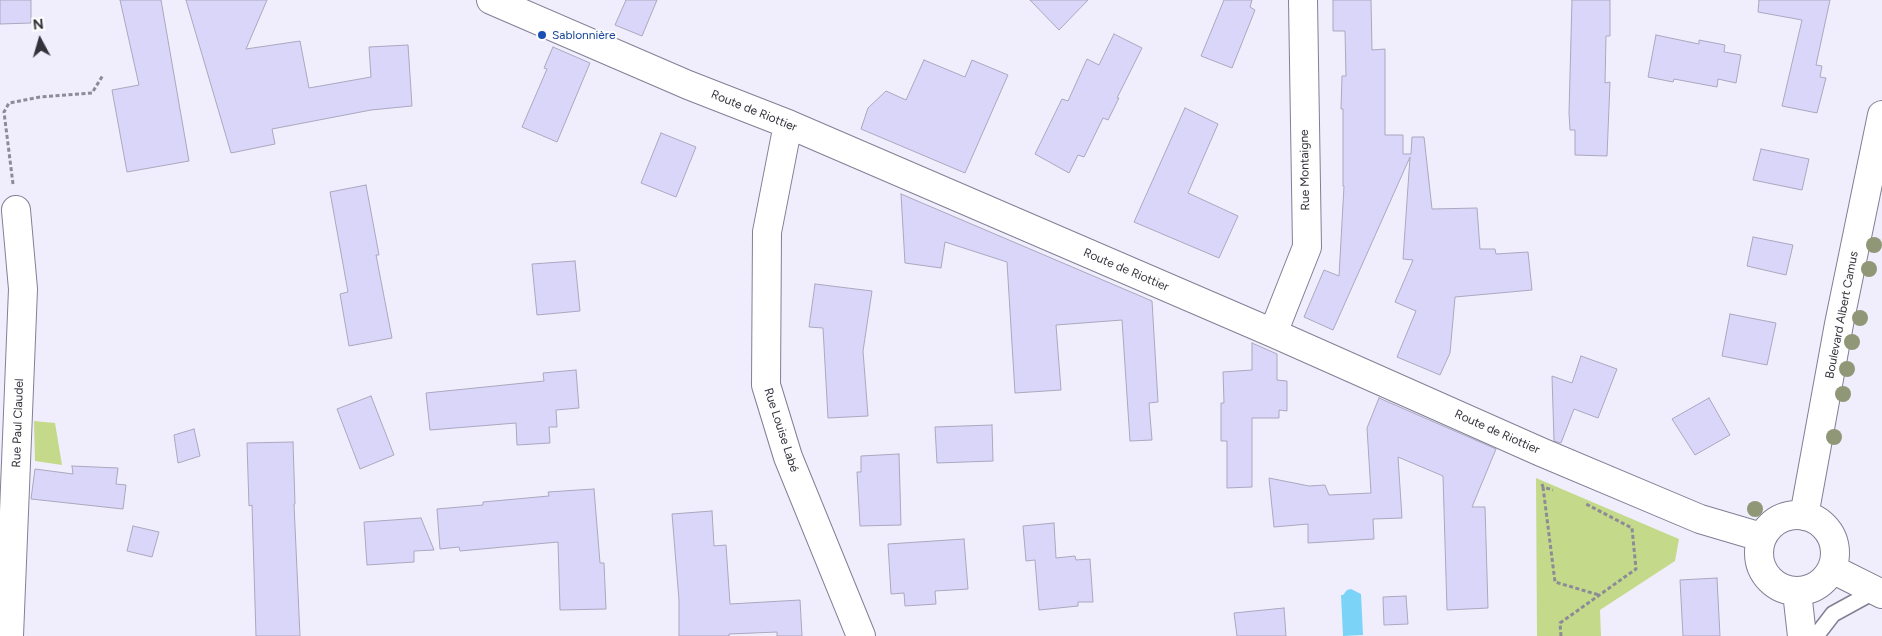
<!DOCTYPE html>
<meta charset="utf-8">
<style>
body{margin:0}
#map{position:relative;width:1882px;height:636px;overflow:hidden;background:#f0eefd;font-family:Figtree,sans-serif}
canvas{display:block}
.north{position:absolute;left:15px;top:15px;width:50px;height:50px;-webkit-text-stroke:4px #fdfefd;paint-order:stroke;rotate:354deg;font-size:14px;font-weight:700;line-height:20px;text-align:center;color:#33323b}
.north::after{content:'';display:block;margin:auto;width:18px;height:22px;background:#33323b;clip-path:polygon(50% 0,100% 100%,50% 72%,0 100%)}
</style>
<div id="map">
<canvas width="1882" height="636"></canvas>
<div class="north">N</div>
</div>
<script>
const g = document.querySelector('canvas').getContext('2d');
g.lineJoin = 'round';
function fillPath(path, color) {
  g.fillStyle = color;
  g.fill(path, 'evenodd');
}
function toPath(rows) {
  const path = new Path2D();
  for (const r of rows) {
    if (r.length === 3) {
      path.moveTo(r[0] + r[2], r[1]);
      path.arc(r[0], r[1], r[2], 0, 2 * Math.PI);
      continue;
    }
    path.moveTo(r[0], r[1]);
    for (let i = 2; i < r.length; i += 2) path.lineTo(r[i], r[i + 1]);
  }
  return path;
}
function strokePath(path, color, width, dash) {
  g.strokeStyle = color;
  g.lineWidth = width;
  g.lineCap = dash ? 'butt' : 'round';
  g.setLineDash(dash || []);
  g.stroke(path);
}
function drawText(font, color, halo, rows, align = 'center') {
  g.font = font + ' Figtree,sans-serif';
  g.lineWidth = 4;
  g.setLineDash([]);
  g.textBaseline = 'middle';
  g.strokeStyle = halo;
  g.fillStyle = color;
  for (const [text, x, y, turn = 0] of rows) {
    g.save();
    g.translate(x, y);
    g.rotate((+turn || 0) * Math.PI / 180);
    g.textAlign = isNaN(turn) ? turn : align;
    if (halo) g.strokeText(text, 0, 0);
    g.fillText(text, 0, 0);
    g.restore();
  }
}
fillPath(toPath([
 [34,421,55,423,62,465,35,461],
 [1536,478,1679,539,1675,561,1600,610,1601,636,1537,636]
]), '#c4da8a');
fillPath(toPath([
 [1351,589,1361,594,1363,635,1343,636,1341,595,1343,595,1347,590]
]), '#7bd3f7');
const building = toPath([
 [0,0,31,0,31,23,0,24,0,0],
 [120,0,161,0,189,161,127,172,112,90,139,85,120,0],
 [186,0,267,0,246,49,300,41,309,88,371,77,369,47,408,45,412,106,371,110,272,129,275,144,231,153,186,0],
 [626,0,657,0,642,36,615,25,626,0],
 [1030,0,1088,0,1059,30,1030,0],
 [1224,0,1252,0,1250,7,1255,10,1232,68,1201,56,1224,0],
 [1333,0,1371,0,1372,50,1385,49,1385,135,1403,135,1403,154,1411,154,1412,137,1424,137,1432,209,1477,208,1480,249,1495,249,1496,254,1528,252,1532,290,1455,297,1450,353,1440,375,1397,357,1416,311,1395,302,1413,260,1403,259,1410,157,1333,330,1304,317,1324,270,1339,276,1344,186,1343,186,1343,109,1341,109,1342,76,1346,76,1345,31,1333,31,1333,0],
 [1572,0,1610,0,1610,36,1606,36,1605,83,1610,82,1607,156,1575,155,1575,130,1570,130,1569,113,1572,0],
 [1759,0,1830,0,1816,65,1822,66,1820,77,1826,78,1817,113,1782,106,1802,20,1758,12,1759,0],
 [1114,34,1142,48,1117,98,1119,98,1108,120,1103,118,1084,157,1078,155,1069,173,1035,154,1062,99,1068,101,1087,59,1099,65,1114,34],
 [1656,35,1699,44,1699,40,1725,45,1724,52,1741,55,1736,83,1718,79,1717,87,1674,79,1673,82,1648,77,1656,35],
 [553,47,590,63,557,142,522,127,547,69,544,68,553,47],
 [924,60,965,77,972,60,1008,75,965,173,861,129,868,108,886,91,906,100,924,60],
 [1185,108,1218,124,1188,193,1238,216,1219,258,1134,222,1185,108],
 [661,133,696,147,676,197,641,183,661,133],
 [1761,149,1809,159,1802,190,1753,180,1761,149],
 [366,185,379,255,376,255,392,338,349,346,340,294,348,292,330,192,366,185],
 [901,194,1152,301,1158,402,1149,403,1152,440,1130,441,1122,320,1056,325,1061,390,1015,393,1007,262,945,242,941,268,905,263,901,194],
 [1753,237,1793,245,1786,275,1747,266,1753,237],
 [575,261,580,311,537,315,532,264,575,261],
 [815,284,872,291,863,351,868,416,828,418,823,328,809,327,815,284],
 [1730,314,1776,323,1767,365,1722,356,1730,314],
 [1252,343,1277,354,1277,380,1287,381,1287,411,1279,410,1279,418,1252,418,1252,487,1227,488,1227,441,1221,441,1221,403,1224,403,1223,372,1252,370,1252,343],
 [1581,356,1617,369,1598,418,1574,409,1561,443,1554,441,1552,376,1572,383,1581,356],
 [576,370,579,408,556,410,557,427,549,427,550,443,517,445,516,423,430,430,426,393,544,381,543,373,576,370],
 [371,396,394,455,360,469,337,409,371,396],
 [1379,398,1496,449,1472,507,1485,507,1488,608,1447,610,1443,476,1398,457,1402,518,1373,519,1374,539,1308,543,1308,524,1274,527,1269,478,1309,486,1325,485,1329,495,1371,493,1367,428,1379,398],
 [1709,398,1730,435,1695,455,1672,419,1709,398],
 [992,425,993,461,937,463,935,427,992,425],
 [194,429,200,456,178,463,174,435,194,429],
 [293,442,295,504,294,504,300,636,256,636,252,505,249,506,247,443,293,442],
 [899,454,901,525,860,526,857,472,861,472,861,456,899,454],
 [72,466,118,468,116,484,126,485,123,509,31,499,35,469,73,474,72,466],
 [594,489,600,563,604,563,606,609,560,610,558,542,460,551,459,547,440,549,437,509,483,505,483,502,549,496,548,492,594,489],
 [712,511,714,546,726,545,730,604,800,600,802,636,777,636,777,632,729,634,729,636,679,636,679,600,672,514,712,511],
 [421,518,434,550,414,551,414,562,367,565,364,522,421,518],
 [1054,523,1056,558,1075,556,1076,560,1090,559,1093,602,1078,602,1078,606,1039,610,1035,560,1026,561,1023,526,1054,523],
 [133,526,159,532,152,557,127,551,133,526],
 [964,539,968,589,935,591,936,604,905,606,904,593,891,594,888,544,964,539],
 [1717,578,1720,636,1683,636,1680,580,1717,578],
 [1406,596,1408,624,1384,625,1383,597,1406,596],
 [1284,608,1286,636,1237,636,1234,613,1284,608]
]);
fillPath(building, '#dad6fa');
strokePath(building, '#aaa7be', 1);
const service = toPath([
 [1816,636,1833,614,1875,591]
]);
const minor = toPath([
 [491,0,688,85,788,124,1273,333,1541,452,1700,519,1761,537],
 [788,124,767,232,766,385,788,457,861,636],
 [1273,333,1307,247,1303,0],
 [1797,553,38],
 [1804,516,1839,324,1882,115],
 [1832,569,1882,594],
 [1797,592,1802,636],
 [9,636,23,289,16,210]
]);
strokePath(service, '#827f94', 18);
strokePath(minor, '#827f94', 30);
strokePath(toPath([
 [13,184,4,112,9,103,40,97,92,93,103,75],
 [1542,484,1543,487,1553,490],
 [1543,487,1555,582,1599,595],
 [1561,636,1560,623,1636,569,1632,528,1584,503]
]), '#8c8b97', 3, [4, 2.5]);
strokePath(service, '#fff', 15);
strokePath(minor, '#fff', 28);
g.fillStyle = '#8f9776';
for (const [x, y] of [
 [1874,245],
 [1869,269],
 [1860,318],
 [1852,342],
 [1847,369],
 [1843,394],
 [1834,437],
 [1755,509]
]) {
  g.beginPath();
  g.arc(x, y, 8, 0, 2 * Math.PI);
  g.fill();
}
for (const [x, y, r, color] of [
 [542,35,5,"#1a4fb4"]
]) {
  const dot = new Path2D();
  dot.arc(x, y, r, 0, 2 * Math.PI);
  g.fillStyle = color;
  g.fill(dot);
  strokePath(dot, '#fdfefd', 2);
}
drawText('12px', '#164399', '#fdfefd', [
 ["Sablonnière",552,35]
], 'left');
drawText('12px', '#33323b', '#fdfefd', [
 ["Route de Riottier",754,111,22],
 ["Rue Montaigne",1305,170,-91],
 ["Route de Riottier",1126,270,23],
 ["Boulevard Albert Camus",1842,315,-79],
 ["Rue Paul Claudel",18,423,-88],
 ["Rue Louise Labé",781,430,72],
 ["Route de Riottier",1497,432,24]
]);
</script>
